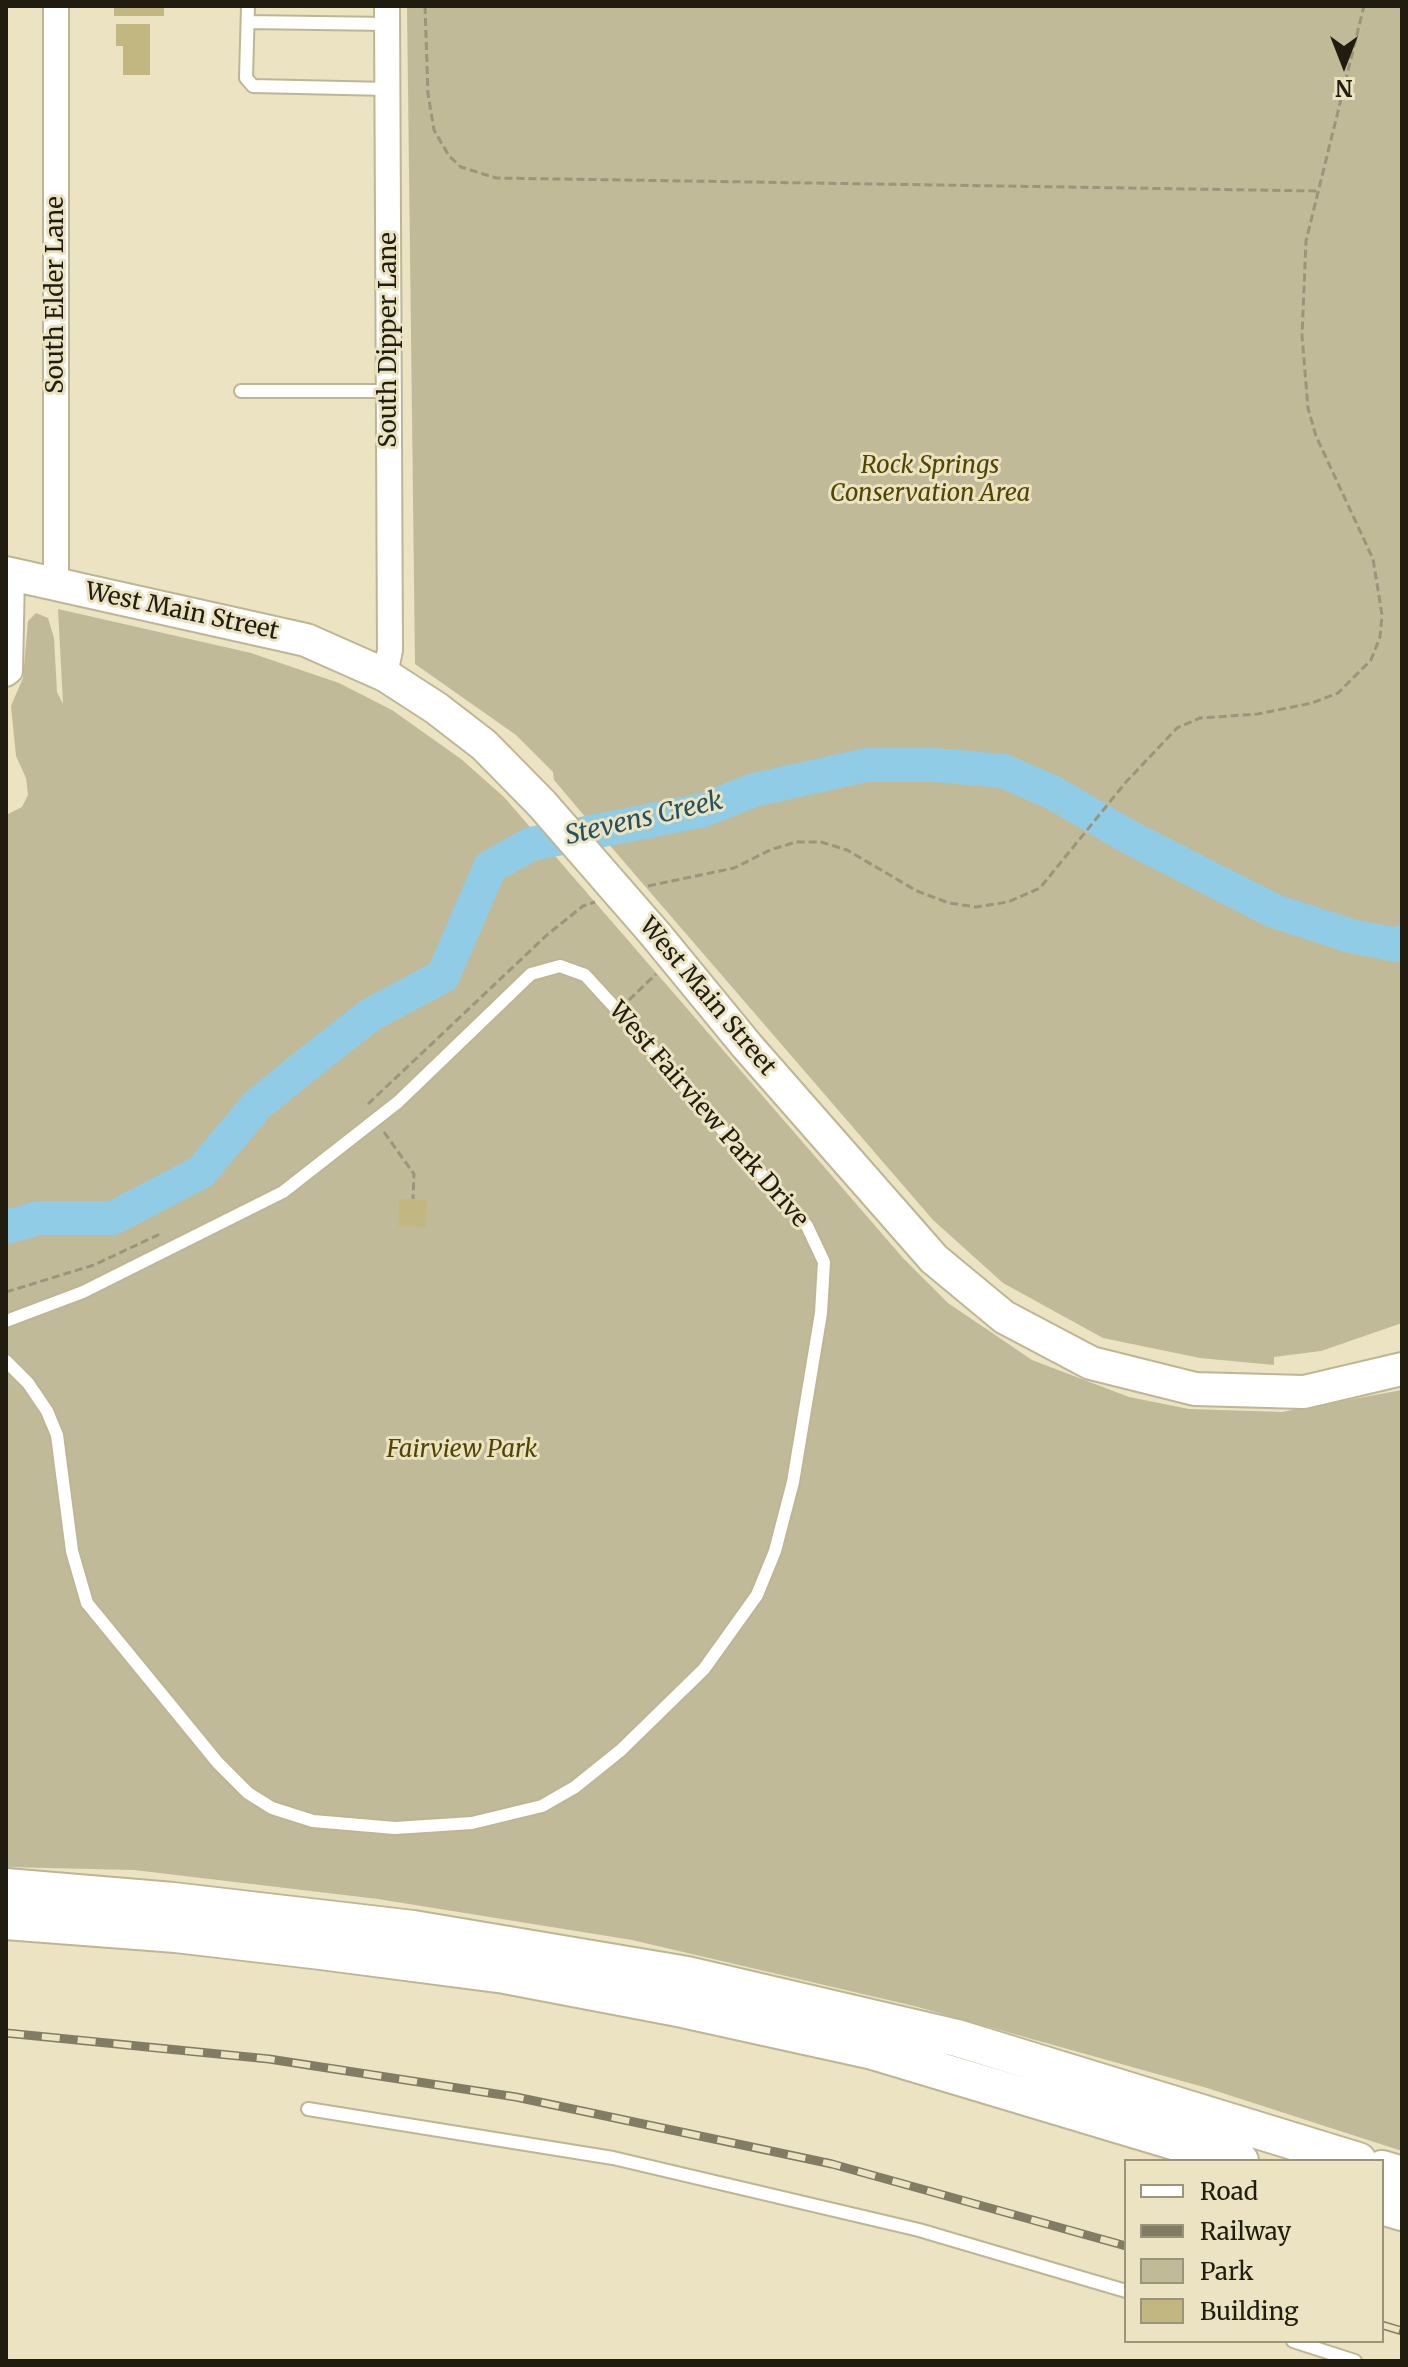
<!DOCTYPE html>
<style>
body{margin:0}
#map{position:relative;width:1408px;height:2367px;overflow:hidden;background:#ebe3c1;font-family:Merriweather,serif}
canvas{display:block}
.frame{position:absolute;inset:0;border:8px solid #201d10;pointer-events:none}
.legend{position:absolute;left:1124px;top:2159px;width:260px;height:184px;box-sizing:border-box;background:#ebe3c1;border:2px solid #9a947a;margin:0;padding:10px 14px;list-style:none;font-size:24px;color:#201d10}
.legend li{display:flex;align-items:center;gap:16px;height:40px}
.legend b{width:40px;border:2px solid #9a947a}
.north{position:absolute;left:1304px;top:24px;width:80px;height:80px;-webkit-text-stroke:6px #ebe3c1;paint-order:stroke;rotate:180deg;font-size:22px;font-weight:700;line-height:32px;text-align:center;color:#201d10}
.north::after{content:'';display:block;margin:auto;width:28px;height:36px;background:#201d10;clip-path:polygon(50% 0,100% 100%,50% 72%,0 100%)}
</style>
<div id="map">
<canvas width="1408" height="2367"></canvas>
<div class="frame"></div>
<ul class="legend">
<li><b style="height:10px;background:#fff"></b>Road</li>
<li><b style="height:10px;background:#827c65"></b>Railway</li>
<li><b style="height:22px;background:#c1ba98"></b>Park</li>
<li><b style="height:22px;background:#c2b681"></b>Building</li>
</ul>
<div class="north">N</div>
</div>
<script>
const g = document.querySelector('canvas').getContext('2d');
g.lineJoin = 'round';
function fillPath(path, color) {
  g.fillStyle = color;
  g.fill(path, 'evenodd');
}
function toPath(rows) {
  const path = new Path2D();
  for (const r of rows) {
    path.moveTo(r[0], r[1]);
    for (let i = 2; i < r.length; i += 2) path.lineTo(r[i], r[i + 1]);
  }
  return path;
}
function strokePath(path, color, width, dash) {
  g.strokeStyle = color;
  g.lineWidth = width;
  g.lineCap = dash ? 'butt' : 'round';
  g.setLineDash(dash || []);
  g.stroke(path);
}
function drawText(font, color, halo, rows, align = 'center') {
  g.font = font + ' Merriweather,serif';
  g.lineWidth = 6;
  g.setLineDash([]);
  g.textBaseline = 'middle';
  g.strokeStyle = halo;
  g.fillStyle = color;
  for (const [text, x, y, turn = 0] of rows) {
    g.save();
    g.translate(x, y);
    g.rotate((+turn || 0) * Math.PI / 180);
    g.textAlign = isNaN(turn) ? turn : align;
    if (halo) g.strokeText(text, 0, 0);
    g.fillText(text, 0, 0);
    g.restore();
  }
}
fillPath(toPath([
 [407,6,1402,6,1402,1323,1321,1351,1274,1357,1274,1365,1200,1358,1103,1338,1003,1283,933,1220,581,812,554,780,553,772,516,735,415,664],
 [58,609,251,653,339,683,392,710,461,759,504,797,903,1258,948,1303,1032,1360,1129,1397,1189,1409,1282,1412,1402,1390,1402,2151,1207,2088,914,2006,632,1940,378,1899,134,1870,6,1867,6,815,22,807,28,795,26,778,16,756,11,706,23,678,28,621,36,613,48,618,54,638,57,692,63,704]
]), '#c1ba98');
strokePath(toPath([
 [6,1227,39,1218,113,1218,201,1172,257,1105,305,1066,370,1015,443,976,490,867,531,844,704,810,754,790,866,765,935,765,1003,771,1052,792,1129,837,1274,911,1351,936,1397,945,1402,942]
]), '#90cce6', 34);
fillPath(toPath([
 [114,6,164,6,164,16,114,16],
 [116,24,150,24,150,75,123,75,123,46,116,46],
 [399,1199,427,1200,426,1227,398,1226]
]), '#c2b681');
const lane = toPath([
 [248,6,246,78,253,86,388,89],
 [248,22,387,24],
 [241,391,389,391],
 [6,1321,83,1292,283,1192,398,1102,531,974,560,966,585,975,618,1011,807,1226,824,1262,821,1313,793,1482,775,1551,757,1595,704,1669,621,1750,575,1787,542,1806,472,1823,395,1828,313,1821,272,1808,248,1793,218,1763,87,1603,72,1551,57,1435,47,1411,28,1383,6,1361],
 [308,2109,613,2158,919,2230,1126,2291],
 [1293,2341,1355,2361]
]);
const street = toPath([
 [56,584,56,6],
 [6,674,10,671,12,574],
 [385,675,390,650,387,6]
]);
const secondary = toPath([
 [6,573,306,640,385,675,436,708,484,745,542,804],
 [656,935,747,1046,934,1259,1004,1317,1091,1363,1195,1389,1304,1392,1402,1369]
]);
const primary = toPath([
 [6,1887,173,1901,413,1929,687,1975,957,2038,1358,2161],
 [6,1921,176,1934,321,1951,505,1975,673,2007,873,2051,1240,2161],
 [1382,2169,1402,2175],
 [1382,2206,1402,2212]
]);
strokePath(lane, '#bdb695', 16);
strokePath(street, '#bdb695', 28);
strokePath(secondary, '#bdb695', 36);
strokePath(primary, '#bdb695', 40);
strokePath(toPath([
 [425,6,428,94,434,130,449,156,461,167,496,178,1317,191],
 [648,886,734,868,770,850,796,842,821,842,847,850,917,891,949,903,976,907,1008,902,1040,888,1126,782,1177,728,1200,718,1258,714,1312,703,1338,693,1371,660,1380,637,1382,615,1373,559,1316,436,1308,408,1302,336,1306,241,1364,6],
 [629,1000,656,974],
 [368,1104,548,934,583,906,595,902],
 [384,1132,414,1174,413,1199],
 [6,1292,94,1265,160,1234]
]), '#9b957b', 3, [8, 4]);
strokePath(lane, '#fff', 12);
strokePath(street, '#fff', 24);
strokePath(secondary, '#fff', 32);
strokePath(primary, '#fff', 36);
const rail = toPath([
 [6,2033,269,2059,516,2097,832,2164,1126,2246],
 [1382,2325,1402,2331]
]);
strokePath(rail, '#827c65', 9);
strokePath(rail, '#ebe3c1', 6, [18]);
const secondaryBridge = toPath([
 [542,804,656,935]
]);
strokePath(secondaryBridge, '#bdb695', 36, []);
strokePath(secondaryBridge, '#fff', 32);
drawText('24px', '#201d10', '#ebe3c1', [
 ["South Elder Lane",56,295,-90],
 ["South Dipper Lane",389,340,-90],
 ["West Main Street",182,612,12],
 ["West Main Street",707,997,50],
 ["West Fairview Park Drive",708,1115,49]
]);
drawText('italic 24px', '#524500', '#ebe3c1', [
 ["Rock Springs",930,466],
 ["Conservation Area",930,494],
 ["Fairview Park",462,1450]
]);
drawText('italic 26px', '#215165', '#ebe3c1', [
 ["Stevens Creek",644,819,-13]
]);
</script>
